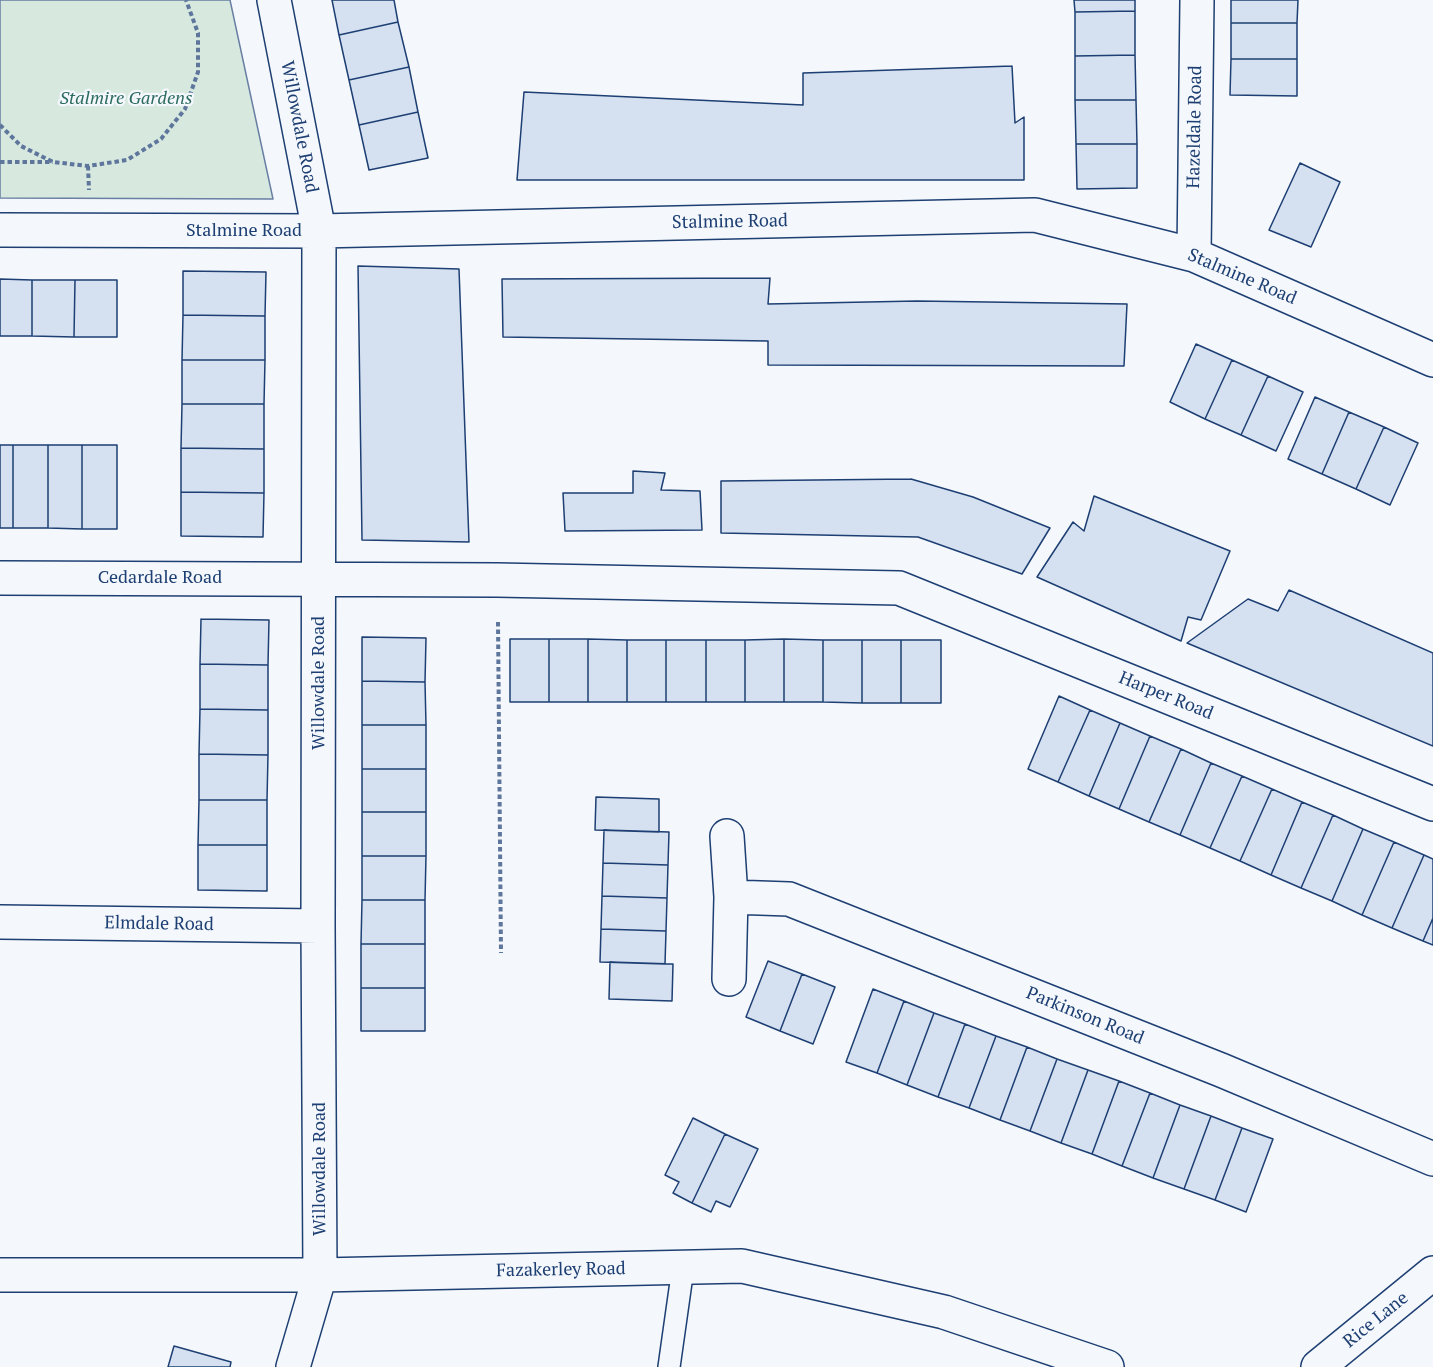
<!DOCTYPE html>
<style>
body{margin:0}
canvas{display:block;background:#f4f7fb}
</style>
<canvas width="1433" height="1367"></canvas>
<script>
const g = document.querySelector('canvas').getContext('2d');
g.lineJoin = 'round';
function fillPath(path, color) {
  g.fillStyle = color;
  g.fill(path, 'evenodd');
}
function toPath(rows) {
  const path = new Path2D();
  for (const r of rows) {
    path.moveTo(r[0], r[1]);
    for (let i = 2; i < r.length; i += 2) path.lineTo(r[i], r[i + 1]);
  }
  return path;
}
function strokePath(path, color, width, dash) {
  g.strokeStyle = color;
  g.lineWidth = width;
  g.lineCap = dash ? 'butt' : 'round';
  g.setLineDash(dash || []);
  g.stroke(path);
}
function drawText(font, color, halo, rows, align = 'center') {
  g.font = font + ' "PT Serif",serif';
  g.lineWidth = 4.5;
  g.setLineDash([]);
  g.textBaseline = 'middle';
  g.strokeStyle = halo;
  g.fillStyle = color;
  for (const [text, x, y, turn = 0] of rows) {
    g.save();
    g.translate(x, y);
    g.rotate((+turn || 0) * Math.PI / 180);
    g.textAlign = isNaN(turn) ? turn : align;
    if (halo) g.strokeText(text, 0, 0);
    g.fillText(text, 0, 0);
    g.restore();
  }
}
const green = toPath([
 [0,0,230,0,273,199,0,198,0,0]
]);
fillPath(green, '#d7e8df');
strokePath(green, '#687fa3', 1.5);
const building = toPath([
 [332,0,394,0,398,22,339,35,332,0],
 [1074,0,1135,0,1135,11,1075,12,1074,0],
 [1231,0,1298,0,1297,23,1231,23,1231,0],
 [1135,11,1135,55,1075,56,1075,12,1135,11],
 [398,22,409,67,349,80,339,35,398,22],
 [1231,23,1297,23,1297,59,1231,59,1231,23],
 [1135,55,1136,100,1075,100,1075,56,1135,55],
 [1231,59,1297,59,1297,96,1230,95,1231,59],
 [1012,66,1015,123,1024,117,1024,180,517,180,524,92,803,105,803,73,1012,66],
 [409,67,418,112,359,125,349,80,409,67],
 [1075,100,1136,100,1137,144,1076,144,1075,100],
 [418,112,428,158,369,170,359,125,418,112],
 [1076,144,1137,144,1137,188,1077,189,1076,144],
 [1300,163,1340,182,1311,247,1269,230,1300,163],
 [358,266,459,269,469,542,362,540,358,266],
 [183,271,266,272,265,316,183,315,183,271],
 [770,278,768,304,917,301,1127,304,1124,366,768,365,768,341,503,337,502,279,770,278],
 [0,279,32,280,32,336,0,336,0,279],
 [32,280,75,280,74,337,32,336,32,280],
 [75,280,117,280,117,337,74,337,75,280],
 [183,315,265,316,265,360,182,360,183,315],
 [1196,344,1232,360,1205,419,1170,402,1196,344],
 [182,360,265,360,264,404,182,404,182,360],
 [1232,360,1268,376,1241,435,1205,419,1232,360],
 [1268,376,1303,392,1276,451,1241,435,1268,376],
 [1315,397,1349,412,1322,474,1288,459,1315,397],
 [182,404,264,404,264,449,181,448,182,404],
 [1349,412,1384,427,1356,489,1322,474,1349,412],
 [1384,427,1418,443,1390,505,1356,489,1384,427],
 [0,445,13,445,13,528,0,528,0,445],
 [13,445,48,445,48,528,13,528,13,445],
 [48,445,82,445,82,529,48,528,48,445],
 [82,445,117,445,117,529,82,529,82,445],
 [181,448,264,449,264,493,181,492,181,448],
 [633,471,665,473,661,490,700,491,702,530,565,531,563,493,633,493,633,471],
 [911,479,973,497,1050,528,1022,574,918,537,721,533,721,481,911,479],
 [181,492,264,493,263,537,181,536,181,492],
 [1094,496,1230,551,1201,620,1188,617,1181,641,1037,577,1073,522,1084,531,1094,496],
 [1289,590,1433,653,1433,746,1187,643,1248,599,1278,611,1289,590],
 [201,619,269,620,268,665,200,664,201,619],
 [362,637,426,638,425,682,362,681,362,637],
 [510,639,549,639,549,702,510,702,510,639],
 [549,639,588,639,588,702,549,702,549,639],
 [588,639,627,640,627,702,588,702,588,639],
 [784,639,784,702,745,702,745,640,784,639],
 [784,639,823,640,823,702,784,702,784,639],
 [627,640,666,640,666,702,627,702,627,640],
 [666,640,706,640,706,702,666,702,666,640],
 [706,640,745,640,745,702,706,702,706,640],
 [823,640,862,640,862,703,823,702,823,640],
 [862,640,901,640,901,703,862,703,862,640],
 [901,640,941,640,941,703,901,703,901,640],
 [200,664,268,665,268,710,200,709,200,664],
 [362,681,425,682,426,725,362,725,362,681],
 [1059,696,1090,710,1058,782,1028,769,1059,696],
 [200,709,268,710,268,755,199,754,200,709],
 [1090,710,1120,723,1089,796,1058,782,1090,710],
 [1120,723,1150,736,1119,809,1089,796,1120,723],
 [362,725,426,725,426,769,362,769,362,725],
 [1150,736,1181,749,1149,822,1119,809,1150,736],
 [1181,749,1211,763,1180,835,1149,822,1181,749],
 [199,754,268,755,267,800,199,800,199,754],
 [1211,763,1242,776,1210,848,1180,835,1211,763],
 [362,769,426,769,426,812,362,812,362,769],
 [1242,776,1272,789,1240,861,1210,848,1242,776],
 [1272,789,1302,802,1271,875,1240,861,1272,789],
 [596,797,659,799,659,832,595,830,596,797],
 [199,800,267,800,267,845,198,845,199,800],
 [1302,802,1333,815,1301,888,1271,875,1302,802],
 [362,812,426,812,426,856,362,856,362,812],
 [1333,815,1363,829,1332,901,1301,888,1333,815],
 [1363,829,1394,842,1362,915,1332,901,1363,829],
 [604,830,669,832,668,865,603,863,604,830],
 [1394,842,1424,855,1392,928,1362,915,1394,842],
 [198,845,267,845,267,891,198,890,198,845],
 [1424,855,1433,859,1433,918,1423,941,1392,928,1424,855],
 [362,856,426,856,425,900,362,900,362,856],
 [603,863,668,865,667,898,602,896,603,863],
 [602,896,667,898,666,931,601,929,602,896],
 [362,900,425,900,425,944,361,944,362,900],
 [1433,918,1433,945,1423,941,1433,918],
 [601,929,666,931,665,964,600,962,601,929],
 [361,944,425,944,425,988,361,988,361,944],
 [768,961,802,974,780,1031,746,1017,768,961],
 [610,962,673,964,672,1001,609,999,610,962],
 [802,974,835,987,813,1044,780,1031,802,974],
 [361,988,425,988,425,1031,361,1031,361,988],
 [873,989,904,1001,877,1073,846,1062,873,989],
 [904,1001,934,1013,907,1085,877,1073,904,1001],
 [934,1013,965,1024,938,1097,907,1085,934,1013],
 [965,1024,996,1036,969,1108,938,1097,965,1024],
 [996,1036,1027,1047,1000,1120,969,1108,996,1036],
 [1027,1047,1057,1059,1030,1131,1000,1120,1027,1047],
 [1057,1059,1088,1070,1061,1143,1030,1131,1057,1059],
 [1088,1070,1119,1081,1092,1154,1061,1143,1088,1070],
 [1119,1081,1150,1093,1122,1166,1092,1154,1119,1081],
 [1150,1093,1180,1105,1153,1178,1122,1166,1150,1093],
 [1180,1105,1211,1116,1184,1189,1153,1178,1180,1105],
 [1211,1116,1242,1128,1215,1200,1184,1189,1211,1116],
 [693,1118,725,1134,692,1203,673,1193,679,1182,665,1175,693,1118],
 [1242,1128,1273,1139,1246,1212,1215,1200,1242,1128],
 [725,1134,758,1149,730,1207,716,1201,711,1212,692,1203,725,1134],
 [174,1346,231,1362,230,1367,168,1367,174,1346]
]);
fillPath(building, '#d5e0f0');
strokePath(building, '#1d3f73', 1.5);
const lane = toPath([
 [669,1367,683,1268]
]);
const street = toPath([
 [274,0,319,231,318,926,320,1275,293,1367],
 [0,230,319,231,1035,215,1194,255,1433,360],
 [1194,255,1197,0],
 [0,578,497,580,899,588,1433,804],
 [727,836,731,897,729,979],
 [731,897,789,899,1221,1070,1433,1159],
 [0,922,318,926],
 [0,1275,320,1275,742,1266,944,1312,1107,1367]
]);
const highway = toPath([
 [1318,1367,1433,1273]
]);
strokePath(lane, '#1d3f73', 24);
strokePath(street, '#1d3f73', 36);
strokePath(highway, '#1d3f73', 36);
strokePath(toPath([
 [0,125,21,146,53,162,88,166,127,160,161,139,185,109,198,72,198,33,186,0],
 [0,162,53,162],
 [88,166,89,190],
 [498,622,501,953]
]), '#5e769c', 4, [4.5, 3]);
strokePath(lane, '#f4f7fb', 21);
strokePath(street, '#f4f7fb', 33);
strokePath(highway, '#f4f7fb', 33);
drawText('italic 18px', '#2c6c60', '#f4f7fb', [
 ["Stalmire Gardens",126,99]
]);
drawText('18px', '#1d3f73', '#f4f7fb', [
 ["Willowdale Road",299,127,79],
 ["Hazeldale Road",1195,127,-89],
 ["Stalmine Road",730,222,-1],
 ["Stalmine Road",244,231],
 ["Stalmine Road",1242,277,23],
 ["Cedardale Road",160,578],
 ["Willowdale Road",319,683,-90],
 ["Harper Road",1166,696,22],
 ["Elmdale Road",159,924,1],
 ["Parkinson Road",1085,1016,22],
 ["Willowdale Road",320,1169,-90],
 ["Fazakerley Road",561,1270,-1],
 ["Rice Lane",1376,1320,-39]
]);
</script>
